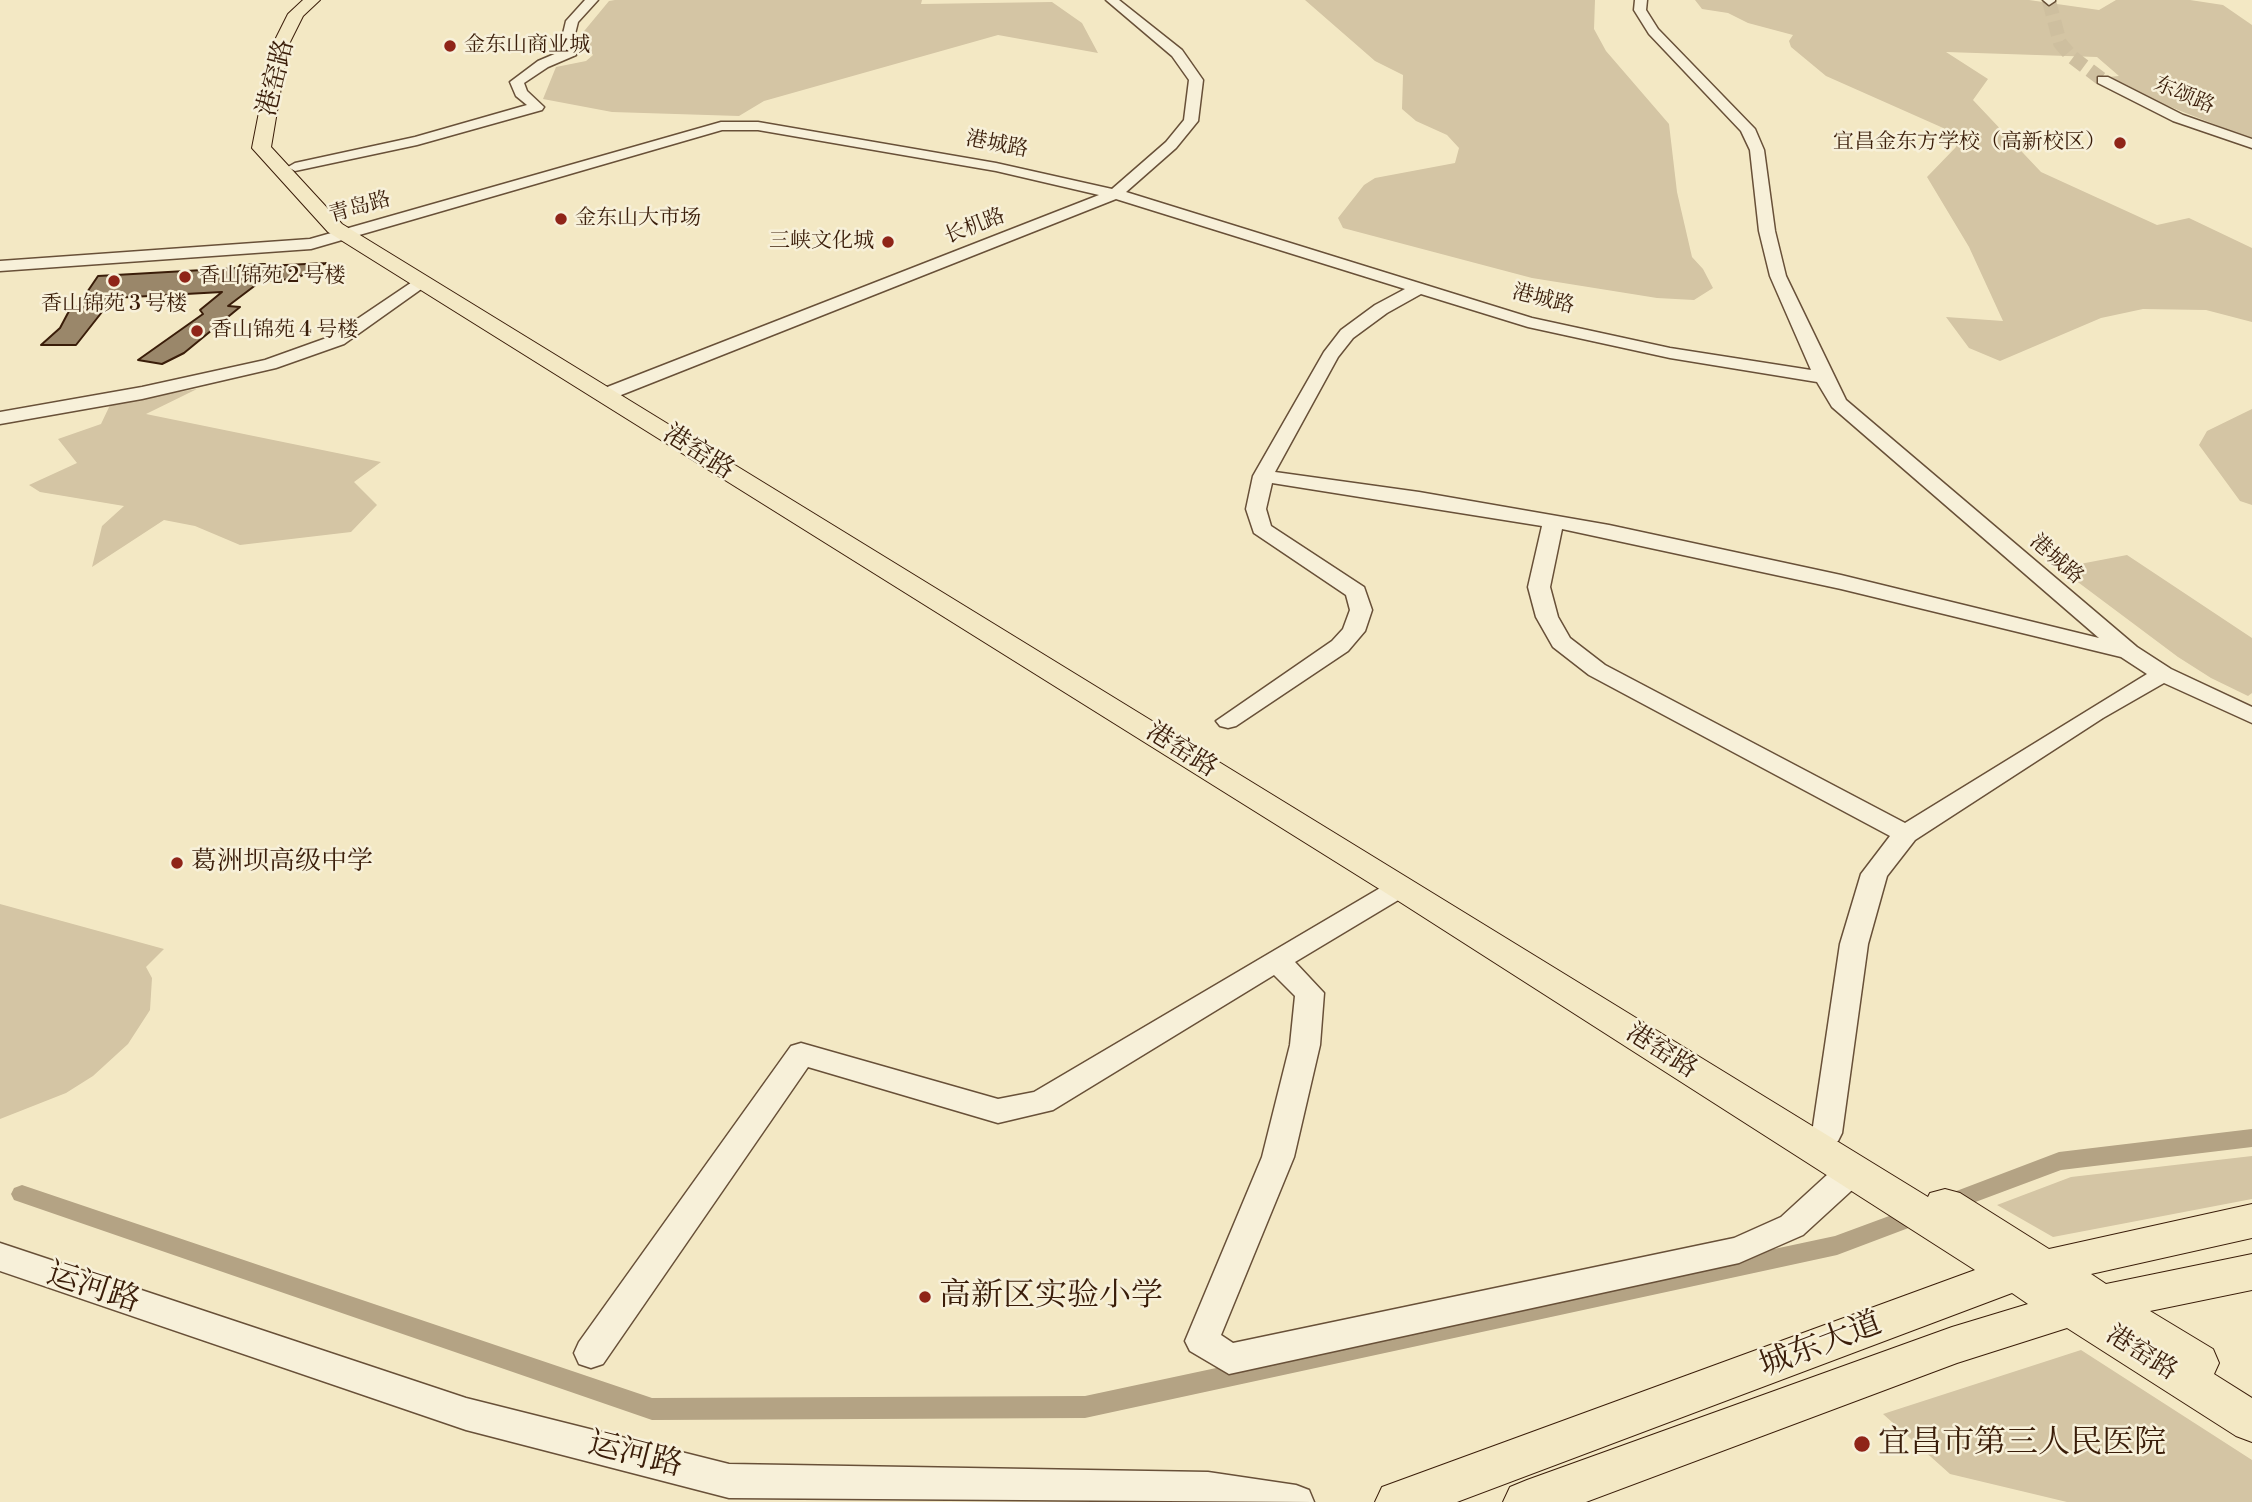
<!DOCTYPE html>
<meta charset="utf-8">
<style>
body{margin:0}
canvas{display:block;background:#f3e8c4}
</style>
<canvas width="2252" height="1502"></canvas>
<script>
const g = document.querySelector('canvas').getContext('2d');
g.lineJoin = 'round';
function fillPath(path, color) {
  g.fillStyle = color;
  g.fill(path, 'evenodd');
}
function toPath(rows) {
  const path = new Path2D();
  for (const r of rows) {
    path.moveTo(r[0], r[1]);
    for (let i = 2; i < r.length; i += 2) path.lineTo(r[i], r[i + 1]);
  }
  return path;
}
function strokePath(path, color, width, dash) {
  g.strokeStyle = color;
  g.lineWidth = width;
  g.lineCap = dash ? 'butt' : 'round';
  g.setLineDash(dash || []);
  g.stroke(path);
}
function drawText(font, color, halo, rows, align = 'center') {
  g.font = font + ' "Libre Bodoni","Noto Serif SC",serif';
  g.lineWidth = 5;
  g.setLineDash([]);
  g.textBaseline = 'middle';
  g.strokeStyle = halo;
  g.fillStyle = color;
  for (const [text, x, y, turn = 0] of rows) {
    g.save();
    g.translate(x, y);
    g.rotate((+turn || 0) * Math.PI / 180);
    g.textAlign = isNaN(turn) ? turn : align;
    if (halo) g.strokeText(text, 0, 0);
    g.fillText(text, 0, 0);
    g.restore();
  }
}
fillPath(toPath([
 [615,0,922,0,921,4,1052,2,1082,23,1098,53,998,35,764,101,739,116,612,112,543,99,556,67,586,61,593,55,580,36,609,1],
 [1305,0,1595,0,1594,29,1606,51,1669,124,1677,192,1692,257,1703,269,1713,288,1694,300,1657,298,1532,278,1343,228,1338,218,1364,185,1375,178,1455,163,1459,148,1447,135,1416,121,1402,109,1403,75,1375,61],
 [1695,0,2029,0,2099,10,2116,0,2190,0,2223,5,2252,25,2252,139,2145,97,2108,77,2119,76,2097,57,1946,52,1988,79,1973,100,2041,172,2157,225,2189,218,2252,248,2252,322,2206,310,2143,309,2101,318,2000,361,1969,348,1946,317,2003,321,1969,247,1927,177,1956,147,1959,135,1826,76,1791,47,1789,41,1793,35,1748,23,1728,13,1702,9],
 [197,389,146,414,381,462,354,482,377,505,351,532,240,545,195,526,164,520,92,567,102,526,124,506,40,492,29,485,77,463,58,439,101,424,111,403],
 [2252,409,2252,505,2240,501,2199,445,2207,431],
 [2127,555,2252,638,2252,693,2248,696,2211,678,2178,657,2059,568],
 [0,904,164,949,146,967,152,978,150,1010,128,1044,93,1076,66,1093,0,1119],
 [2252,1156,2252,1199,2053,1237,1997,1205,2071,1177],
 [2081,1350,2252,1460,2252,1502,2067,1502,1950,1474,1883,1414]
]), '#d4c5a4');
fillPath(toPath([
 [2252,1129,2252,1147,2061,1170,1946,1213,1938,1210,1935,1204,1938,1198,2059,1152,2252,1129],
 [22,1185,652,1398,1085,1396,1835,1236,1919,1205,1927,1207,1930,1214,1927,1221,1837,1255,1085,1418,652,1420,14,1200,11,1194,14,1188,22,1185]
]), '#b4a384');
const building = toPath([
 [326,263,295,279,261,281,228,306,240,307,184,353,162,364,138,360,203,314,200,310,222,292,113,298,76,345,41,345,60,328,69,311,75,310,98,276,238,268,240,265,265,264,266,266,326,263]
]);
fillPath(building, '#9a876a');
strokePath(building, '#3a1d09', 2);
strokePath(toPath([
 [2049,1,2060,43,2072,57,2103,80]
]), '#cebf9f', 14, [14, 7]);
const minor = toPath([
 [585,0,598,0,578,22,573,42,576,55,548,67,524,83,527,91,544,107,542,110,417,145,295,171,288,167,295,163,415,137,527,105,516,96,510,82,538,61,564,50,561,42,566,21,585,0],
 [1106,0,1119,0,1182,50,1203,80,1198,121,1176,148,1126,192,1532,318,1670,348,1811,370,1770,276,1759,231,1750,150,1741,131,1649,34,1634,10,1635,0,1647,0,1646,10,1658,29,1755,129,1764,150,1775,231,1786,276,1846,400,2137,647,2171,669,2252,707,2252,723,2164,683,2103,718,1915,840,1887,876,1868,944,1842,1133,1838,1141,1827,1145,1816,1141,1812,1133,1840,944,1861,874,1890,836,1589,675,1553,647,1536,617,1528,587,1542,526,1272,483,1266,509,1271,526,1364,587,1372,610,1365,631,1348,651,1236,726,1228,728,1220,726,1216,721,1332,641,1343,629,1350,610,1346,595,1254,533,1246,509,1253,476,1324,352,1341,330,1375,305,1405,289,1116,199,611,399,597,399,595,395,597,391,1099,195,996,171,758,130,722,130,311,249,0,271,0,261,310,239,721,122,758,122,996,163,1112,189,1166,142,1184,120,1189,80,1172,56,1106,0],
 [1421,294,1528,327,1670,358,1817,382,1832,407,2099,638,1841,575,1609,525,1419,492,1275,472,1338,357,1353,338,1387,313,1421,294],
 [1562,529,1841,589,2121,657,2147,674,1905,823,1605,665,1570,638,1558,617,1550,587,1562,529],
 [2043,0,2055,0,2055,1,2049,5,2043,0],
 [2098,77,2108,77,2183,115,2252,139,2252,148,2173,121,2098,83,2098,77],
 [421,276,429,281,427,285,344,344,276,368,142,399,0,424,0,412,142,387,265,360,332,336,421,276],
 [1401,878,1410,881,1414,887,1410,893,1295,962,1324,993,1320,1045,1294,1157,1221,1335,1233,1343,1734,1238,1781,1217,1840,1163,1851,1160,1862,1163,1867,1172,1862,1181,1803,1235,1739,1263,1229,1374,1190,1351,1185,1341,1262,1157,1290,1045,1295,996,1274,975,1053,1110,998,1123,808,1067,603,1364,591,1368,579,1364,574,1353,579,1342,791,1046,801,1043,998,1099,1034,1092,1392,881,1401,878],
 [0,1243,466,1398,729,1464,1208,1472,1296,1485,1309,1490,1314,1502,729,1498,466,1430,0,1271,0,1243]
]);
const major = toPath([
 [303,0,320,0,303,16,288,46,271,147,342,224,1928,1197,1930,1193,1945,1189,1960,1193,2049,1249,2252,1204,2252,1238,2091,1274,2106,1284,2252,1254,2252,1290,2150,1311,2213,1349,2219,1363,2214,1374,2252,1398,2252,1442,2236,1436,2067,1328,1957,1363,1586,1502,1503,1502,1510,1487,1527,1480,1952,1327,2028,1304,2012,1293,1457,1502,1375,1502,1382,1487,1975,1270,1389,895,328,232,252,148,272,46,288,14,303,0]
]);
strokePath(minor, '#685038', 3);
strokePath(major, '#3a1d09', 2);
fillPath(minor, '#f7f0d9');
fillPath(major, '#f3e8c4');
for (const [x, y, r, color] of [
 [450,46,7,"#8f2418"],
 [2120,143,7,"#8f2418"],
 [561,219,7,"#8f2418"],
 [888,242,7,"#8f2418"],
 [185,277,7,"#8f2418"],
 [114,281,7,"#8f2418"],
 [197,331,7,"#8f2418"],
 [177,863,7,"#8f2418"],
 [925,1297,7,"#8f2418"],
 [1862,1444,9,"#8f2418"]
]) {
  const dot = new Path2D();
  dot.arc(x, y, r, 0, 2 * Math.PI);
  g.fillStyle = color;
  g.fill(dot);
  strokePath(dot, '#f7f0d9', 2.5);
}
drawText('21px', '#3a1d09', '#f7f0d9', [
 ["金东山商业城",464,46],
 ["宜昌金东方学校（高新校区）",2106,143,"right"],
 ["金东山大市场",575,219],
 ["三峡文化城",874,242,"right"],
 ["香山锦苑 2 号楼",199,277],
 ["香山锦苑 3 号楼",114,305,"center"],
 ["香山锦苑 4 号楼",211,331]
], 'left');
drawText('21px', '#3a1d09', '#f7f0d9', [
 ["东颂路",2184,96,23],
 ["港城路",997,145,11],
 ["青岛路",360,208,-16],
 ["长机路",975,227,-21],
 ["港城路",1543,300,14],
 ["港城路",2056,560,41]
]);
drawText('26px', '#3a1d09', '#f7f0d9', [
 ["港窑路",277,78,-76],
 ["港窑路",698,453,32],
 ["港窑路",1181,751,32],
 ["港窑路",1661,1052,32],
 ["港窑路",2141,1354,32]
]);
drawText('26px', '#3a1d09', '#f7f0d9', [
 ["葛洲坝高级中学",191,863]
], 'left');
drawText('32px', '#3a1d09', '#f7f0d9', [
 ["运河路",93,1289,18],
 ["城东大道",1821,1346,-21],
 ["运河路",635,1456,14]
]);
drawText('32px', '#3a1d09', '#f7f0d9', [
 ["高新区实验小学",939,1297],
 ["宜昌市第三人民医院",1878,1444]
], 'left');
</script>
